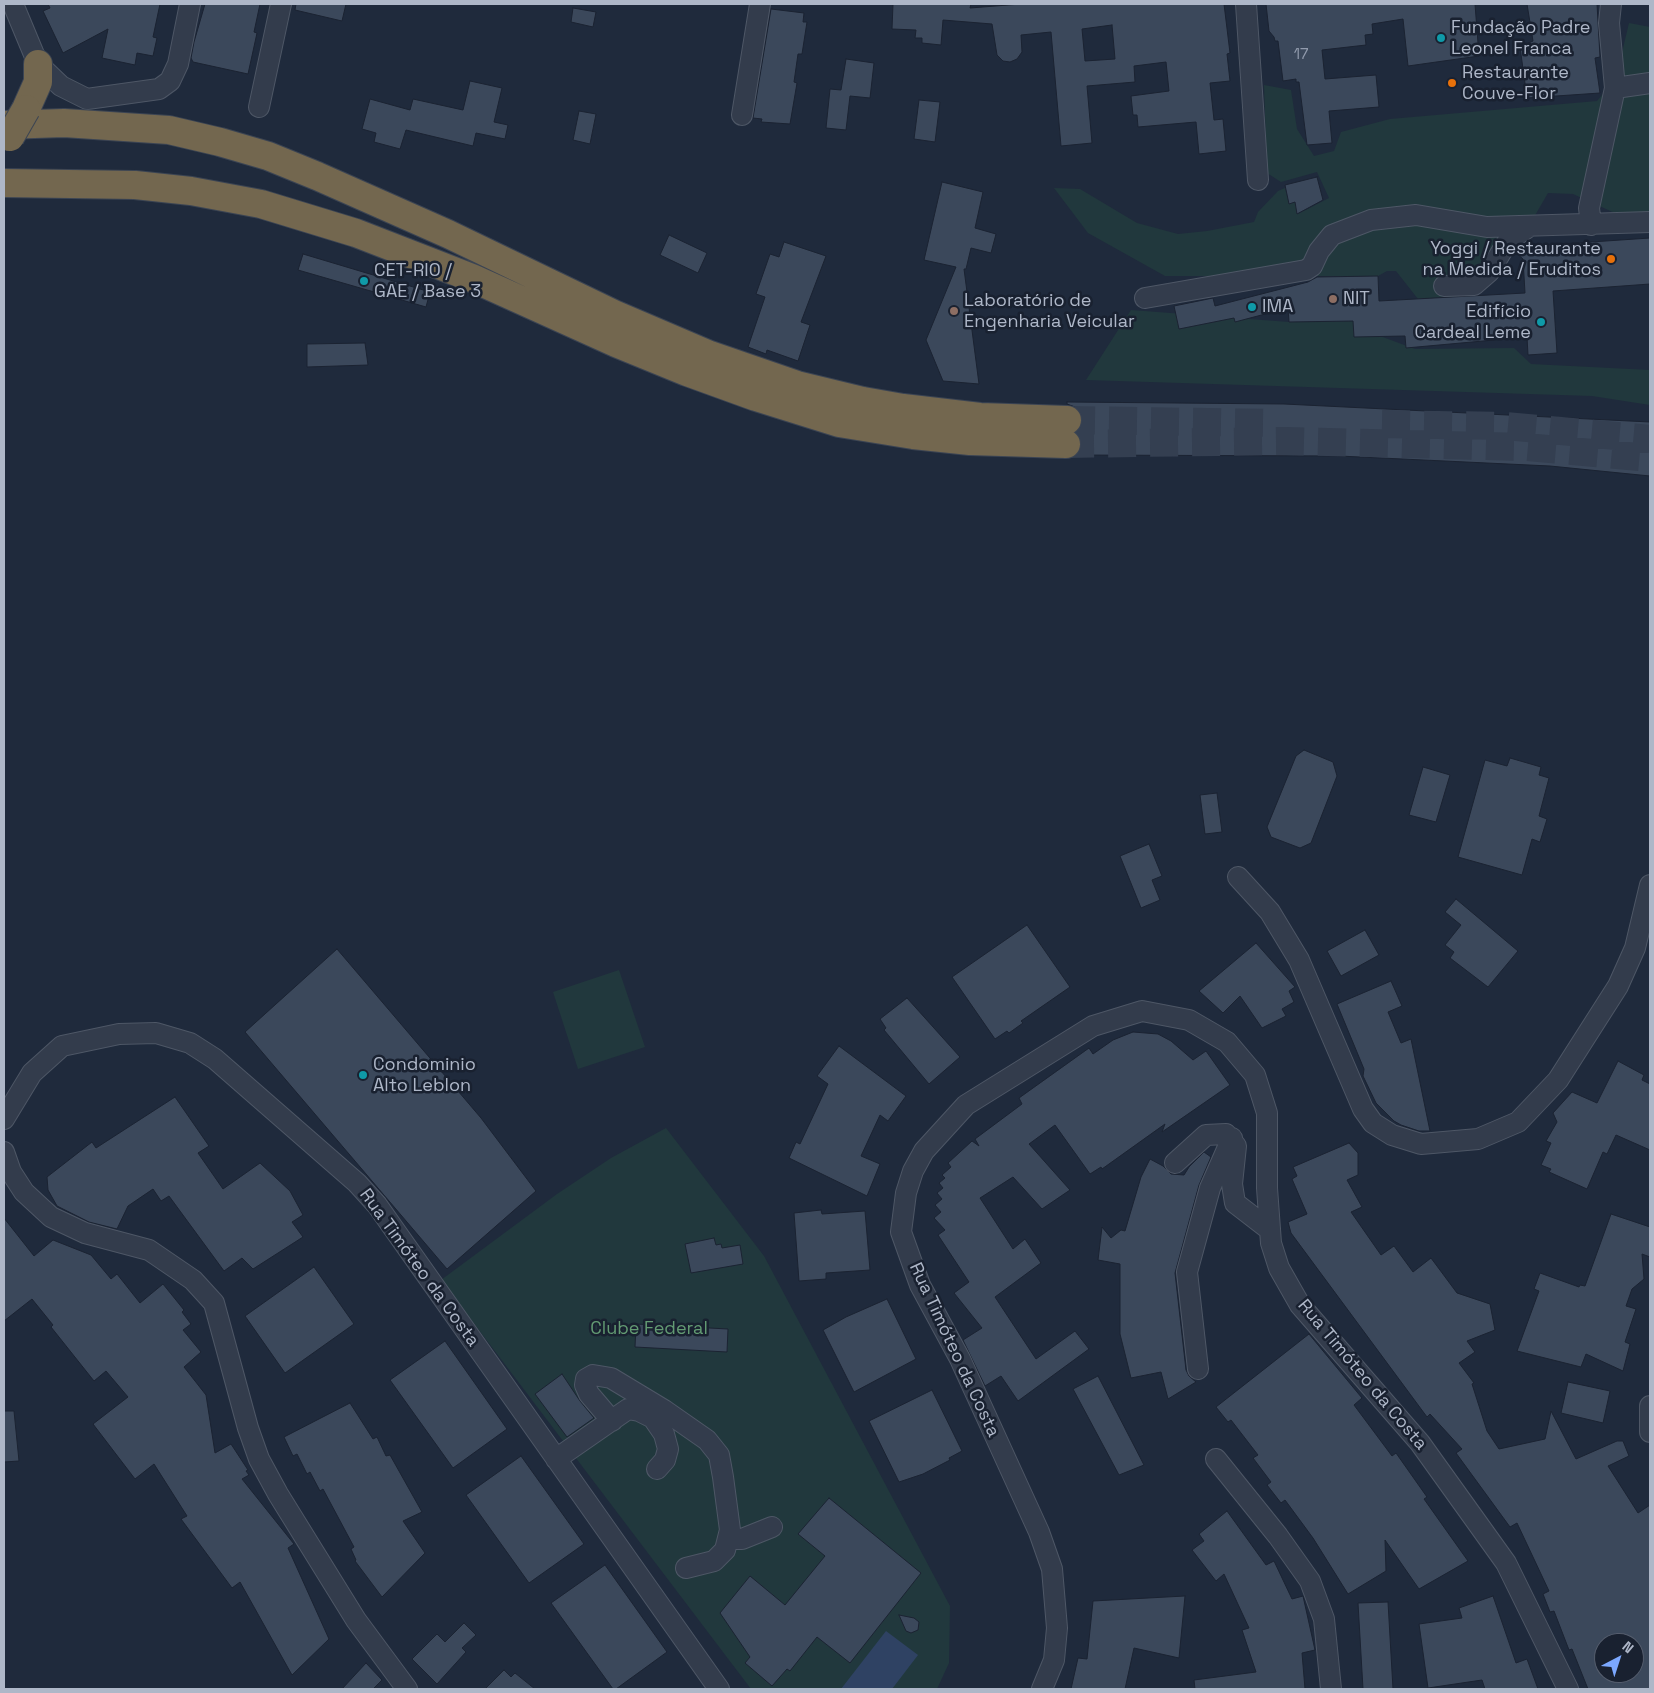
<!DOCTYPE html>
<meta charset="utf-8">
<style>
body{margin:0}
#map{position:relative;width:1654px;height:1693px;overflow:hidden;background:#1f2a3c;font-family:"Space Grotesk",sans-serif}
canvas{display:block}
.frame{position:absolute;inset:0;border:5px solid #aeb7c8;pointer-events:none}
.north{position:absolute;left:1594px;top:1633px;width:50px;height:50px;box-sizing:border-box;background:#192130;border:1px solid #555d6d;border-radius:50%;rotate:40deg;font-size:14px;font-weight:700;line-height:20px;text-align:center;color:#aeb7c8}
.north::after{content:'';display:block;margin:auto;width:18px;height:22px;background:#7ca8ff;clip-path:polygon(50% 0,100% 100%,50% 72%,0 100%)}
</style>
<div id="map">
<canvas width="1654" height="1693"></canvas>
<div class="frame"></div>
<div class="north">N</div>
</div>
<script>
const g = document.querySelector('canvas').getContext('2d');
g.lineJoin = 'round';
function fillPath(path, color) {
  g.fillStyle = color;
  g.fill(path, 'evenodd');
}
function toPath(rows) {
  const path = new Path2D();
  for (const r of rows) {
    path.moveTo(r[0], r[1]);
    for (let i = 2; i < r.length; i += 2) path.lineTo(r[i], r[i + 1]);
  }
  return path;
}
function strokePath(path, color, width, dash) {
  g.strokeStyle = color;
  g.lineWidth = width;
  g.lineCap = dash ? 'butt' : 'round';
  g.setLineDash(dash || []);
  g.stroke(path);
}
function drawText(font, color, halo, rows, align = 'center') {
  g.font = font + ' "Space Grotesk",sans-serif';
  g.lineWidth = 5;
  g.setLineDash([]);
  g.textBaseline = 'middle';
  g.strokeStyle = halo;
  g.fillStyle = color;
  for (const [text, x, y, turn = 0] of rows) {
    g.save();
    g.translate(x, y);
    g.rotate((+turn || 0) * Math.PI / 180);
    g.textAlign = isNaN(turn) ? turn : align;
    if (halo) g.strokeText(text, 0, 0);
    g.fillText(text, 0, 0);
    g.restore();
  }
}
fillPath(toPath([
 [1629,23,1650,27,1650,217,1628,219,1573,194,1548,193,1530,224,1471,282,1467,296,1418,299,1396,271,1387,271,1378,276,1165,276,1088,233,1054,188,1080,189,1137,223,1178,234,1207,231,1254,222,1258,212,1278,191,1285,188,1289,203,1295,202,1298,214,1329,198,1317,172,1281,182,1267,173,1264,85,1291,90,1297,129,1314,156,1334,151,1341,132,1390,119,1597,101,1616,78],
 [1131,310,1289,322,1353,321,1380,336,1415,349,1514,348,1531,364,1650,370,1650,405,1592,396,1086,380],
 [619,970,645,1047,578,1069,553,992],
 [666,1128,764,1256,950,1606,949,1663,937,1689,751,1689,441,1280,557,1194,611,1158]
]), '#21383d');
fillPath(toPath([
 [886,1631,918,1655,892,1689,841,1689]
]), '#2f4263');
const building = toPath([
 [48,4,160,4,153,37,157,38,153,56,137,53,135,65,102,58,108,29,63,53,43,11,50,8,48,4],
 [205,4,260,4,254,32,257,33,248,74,193,62,191,58,194,42,205,4],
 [296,4,346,4,342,21,295,10,296,4],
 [893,4,971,4,970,8,1021,4,1224,4,1230,53,1227,54,1230,81,1210,83,1214,120,1223,119,1226,151,1199,154,1196,122,1138,127,1137,115,1133,115,1131,96,1169,91,1166,62,1134,66,1135,82,1087,86,1092,143,1061,146,1051,32,1021,35,1022,52,1017,59,1010,62,1003,61,997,55,992,24,943,20,941,45,922,43,922,38,915,38,916,30,892,29,893,4],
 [1112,25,1115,59,1085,61,1082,29,1112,25],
 [1266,4,1475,4,1479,56,1408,66,1403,19,1372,24,1373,34,1365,35,1366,45,1322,50,1325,79,1376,75,1379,107,1329,111,1332,143,1307,145,1299,82,1296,82,1296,79,1283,81,1278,41,1275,41,1274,37,1269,31,1266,4],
 [1527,4,1597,4,1600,57,1595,58,1600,93,1527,98,1520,47,1533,41,1527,4],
 [573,8,596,12,593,27,571,22,573,8],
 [771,9,804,13,803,22,807,22,802,54,798,54,794,82,797,83,790,124,761,122,762,119,753,118,771,9],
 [846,59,874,63,870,98,850,96,846,130,826,128,830,89,841,90,846,59],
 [470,81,502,88,494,122,508,125,505,139,476,133,473,146,406,130,400,149,374,142,376,133,362,129,370,99,410,110,413,99,463,110,470,81],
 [919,100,940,102,935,142,914,139,919,100],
 [579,111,596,114,590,144,573,140,579,111],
 [1317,177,1323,200,1297,214,1295,202,1289,204,1285,185,1317,177],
 [942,182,983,192,975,228,996,234,991,253,971,248,966,269,964,269,979,384,943,381,926,340,956,267,924,260,942,182],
 [669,235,707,253,698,273,660,255,669,235],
 [1650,238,1650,284,1553,291,1557,353,1528,355,1527,337,1406,348,1405,336,1354,337,1353,321,1289,322,1288,308,1235,322,1234,318,1179,329,1174,306,1213,298,1215,306,1308,282,1317,277,1378,276,1379,301,1525,293,1523,259,1515,252,1529,241,1532,246,1650,238],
 [784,242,826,256,801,322,810,325,798,361,767,350,766,354,748,347,765,297,756,294,770,254,779,257,784,242],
 [303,254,430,292,426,307,298,270,303,254],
 [365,343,368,365,307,367,307,344,365,343],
 [1067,402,1284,404,1650,422,1650,476,1550,466,1339,456,1076,455,1082,444,1076,432,1080,428,1083,420,1081,412,1075,407,1067,404,1067,402],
 [1304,750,1333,762,1337,776,1311,843,1300,848,1271,837,1267,827,1296,756,1304,750],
 [1510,758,1541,767,1539,775,1549,778,1539,816,1547,819,1540,842,1532,839,1522,875,1458,857,1485,760,1507,766,1510,758],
 [1423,767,1450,775,1436,822,1409,815,1423,767],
 [1217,793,1222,832,1205,834,1200,795,1217,793],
 [1149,844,1162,876,1152,880,1160,900,1141,908,1120,856,1149,844],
 [1456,899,1518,951,1488,987,1450,958,1454,952,1445,945,1461,925,1445,912,1456,899],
 [1027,925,1070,987,1021,1021,1023,1023,1009,1033,1007,1031,995,1039,952,977,1027,925],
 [1365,930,1379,955,1341,976,1327,951,1365,930],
 [1256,943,1295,987,1289,991,1294,1002,1282,1009,1286,1016,1262,1028,1240,996,1223,1013,1199,991,1256,943],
 [337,949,481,1118,536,1191,447,1269,245,1032,337,949],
 [1391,981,1402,1006,1388,1012,1401,1043,1411,1039,1430,1131,1419,1131,1401,1125,1394,1121,1376,1103,1363,1076,1364,1069,1337,1004,1391,981],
 [907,998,960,1057,929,1084,884,1030,886,1028,880,1019,907,998],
 [1133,1032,1158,1034,1171,1041,1193,1060,1206,1051,1230,1085,1162,1132,1165,1124,1102,1169,1101,1167,1090,1174,1055,1125,1029,1144,1070,1190,1042,1209,1013,1177,980,1198,1013,1249,1025,1239,1041,1263,995,1297,1036,1359,1075,1331,1089,1349,1018,1401,1001,1376,985,1386,963,1340,982,1328,954,1293,969,1282,938,1235,945,1230,934,1218,941,1212,935,1205,942,1199,937,1193,943,1188,939,1183,945,1178,942,1175,951,1167,948,1163,972,1141,979,1146,975,1139,1022,1104,1019,1098,1089,1048,1093,1054,1113,1040,1133,1032],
 [839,1046,906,1096,888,1121,880,1115,861,1156,880,1164,867,1196,789,1158,796,1142,800,1144,828,1084,817,1076,839,1046],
 [1618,1061,1644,1075,1642,1080,1650,1084,1650,1150,1616,1135,1607,1154,1603,1152,1587,1189,1549,1172,1551,1169,1541,1165,1551,1143,1546,1141,1557,1122,1553,1113,1572,1092,1597,1103,1618,1061],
 [175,1097,209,1146,198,1153,223,1189,260,1163,290,1191,303,1215,292,1222,303,1237,253,1269,242,1258,224,1271,169,1196,161,1201,153,1189,128,1206,117,1229,89,1222,57,1206,48,1190,47,1177,92,1142,96,1148,175,1097],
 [1349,1143,1358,1153,1358,1175,1347,1180,1362,1207,1351,1212,1381,1255,1394,1246,1413,1272,1431,1258,1457,1293,1490,1304,1495,1330,1467,1341,1475,1352,1459,1363,1474,1383,1472,1384,1487,1431,1499,1449,1545,1439,1551,1411,1576,1459,1617,1441,1623,1441,1629,1456,1608,1466,1638,1513,1650,1505,1650,1689,1588,1689,1572,1649,1569,1650,1554,1611,1550,1612,1543,1594,1549,1591,1517,1523,1510,1527,1456,1453,1462,1449,1430,1414,1427,1417,1291,1233,1288,1222,1307,1214,1292,1179,1297,1176,1293,1167,1349,1143],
 [1604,1643,1634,1643,1634,1673,1604,1673,1604,1643],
 [1204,1152,1211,1157,1199,1185,1175,1273,1186,1370,1189,1376,1196,1382,1168,1399,1161,1372,1131,1378,1120,1334,1120,1264,1098,1260,1102,1227,1111,1238,1121,1230,1125,1231,1141,1177,1150,1159,1163,1166,1171,1174,1184,1175,1189,1167,1204,1152],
 [821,1210,822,1214,865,1211,870,1270,826,1273,826,1279,799,1281,794,1213,821,1210],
 [1611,1214,1650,1227,1650,1257,1642,1254,1644,1279,1632,1289,1626,1306,1636,1309,1625,1342,1630,1344,1623,1371,1586,1354,1581,1367,1517,1351,1539,1291,1534,1289,1540,1273,1579,1287,1580,1285,1585,1286,1611,1214],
 [4,1218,34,1256,53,1240,91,1255,111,1279,117,1274,140,1303,163,1284,184,1310,182,1312,191,1324,183,1330,201,1352,184,1367,206,1395,215,1453,231,1444,248,1470,246,1471,249,1475,242,1479,294,1544,288,1548,329,1639,292,1675,240,1582,232,1588,181,1519,187,1516,154,1464,135,1479,93,1424,128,1397,106,1371,94,1381,51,1327,53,1325,32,1299,4,1321,4,1218],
 [714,1238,716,1245,721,1244,722,1248,740,1245,743,1264,691,1273,685,1244,714,1238],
 [314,1267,354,1324,285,1373,245,1316,314,1267],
 [887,1299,916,1359,854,1392,823,1330,846,1317,887,1299],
 [636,1324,728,1329,727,1352,635,1347,636,1324],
 [1309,1334,1362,1398,1354,1405,1392,1456,1396,1453,1427,1497,1424,1499,1468,1561,1419,1589,1385,1540,1386,1571,1348,1594,1313,1538,1285,1500,1281,1503,1267,1485,1271,1482,1253,1458,1258,1455,1231,1420,1228,1422,1216,1407,1309,1334],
 [445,1341,507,1429,453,1468,390,1380,445,1341],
 [562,1374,580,1401,594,1418,567,1437,535,1394,562,1374],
 [1098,1376,1144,1465,1119,1475,1073,1389,1098,1376],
 [1568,1382,1610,1391,1603,1423,1561,1413,1568,1382],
 [932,1390,962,1451,949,1458,950,1460,923,1474,899,1482,869,1421,932,1390],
 [350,1403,373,1439,377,1437,386,1456,390,1455,422,1512,403,1521,425,1553,382,1597,355,1561,356,1560,351,1549,354,1547,323,1489,320,1491,310,1472,307,1474,297,1454,293,1456,284,1437,350,1403],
 [4,1411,14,1411,19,1461,4,1462,4,1411],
 [521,1456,584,1544,529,1583,466,1495,521,1456],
 [829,1498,921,1573,850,1663,817,1637,790,1671,787,1669,772,1686,745,1663,750,1657,720,1613,750,1576,785,1605,825,1556,798,1534,829,1498],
 [1227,1511,1266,1565,1274,1561,1292,1599,1303,1596,1315,1650,1302,1653,1305,1689,1195,1689,1194,1680,1256,1672,1242,1630,1249,1628,1224,1574,1216,1581,1192,1550,1204,1541,1199,1534,1227,1511],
 [605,1565,667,1652,616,1689,613,1689,551,1603,605,1565],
 [1185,1596,1179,1658,1134,1648,1125,1689,1071,1689,1078,1658,1087,1659,1093,1601,1185,1596],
 [1493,1596,1516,1663,1527,1659,1538,1689,1485,1689,1482,1680,1428,1688,1419,1624,1462,1618,1459,1608,1493,1596],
 [1388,1602,1393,1689,1363,1689,1358,1603,1388,1602],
 [899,1615,914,1618,919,1622,918,1630,911,1633,906,1631,899,1615],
 [464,1623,476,1635,462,1648,466,1652,437,1684,412,1659,437,1634,445,1642,464,1623],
 [366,1663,382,1680,373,1689,342,1689,366,1663],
 [504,1670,511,1677,515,1673,535,1689,485,1689,504,1670]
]);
fillPath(building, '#3b485b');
strokePath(building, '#1b2332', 1);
strokePath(toPath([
 [1067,420,1272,423],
 [1382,424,1505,426,1650,439],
 [1066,444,1285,441,1526,447,1650,458]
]), '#343f51', 28, [28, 14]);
const minor = toPath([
 [13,4,38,64,61,86,87,99,159,89,170,81,178,64,190,4],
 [1246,4,1258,180],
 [1615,88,1650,83],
 [259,107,281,4],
 [742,115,760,4],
 [1591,225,1589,208,1615,88,1609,23,1611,4],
 [1444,286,1474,285,1489,272,1508,241,1530,226],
 [1145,298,1306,270,1312,266,1319,251,1332,235,1371,220,1416,215,1487,227,1650,222],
 [1238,877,1270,912,1299,960,1363,1109,1373,1123,1392,1135,1421,1144,1478,1139,1518,1122,1558,1080,1618,986,1635,948,1650,885],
 [4,1119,32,1073,62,1046,119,1034,156,1033,190,1043,215,1059,357,1183,377,1205,719,1689],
 [4,1152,11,1172,24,1192,51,1217,85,1233,149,1250,193,1280,214,1303,248,1428,259,1459,278,1494,356,1620,407,1689],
 [1175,1163,1206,1135,1226,1134,1236,1146,1232,1184,1235,1203,1270,1230],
 [1198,1369,1187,1272,1210,1188,1232,1138],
 [1650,1406,1650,1432],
 [653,1418,664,1410,707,1440,719,1455,723,1477,730,1530,725,1550,714,1561,686,1568],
 [612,1421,589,1394,585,1385,586,1379,593,1375,611,1378,664,1410],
 [556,1459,628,1409,639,1411,653,1418,664,1434,668,1449,665,1460,657,1469],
 [1216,1459,1278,1536,1310,1581,1324,1619,1331,1689],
 [729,1539,742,1539,772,1527],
 [1042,1689,1054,1660,1057,1628,1052,1569,1039,1532,960,1359,920,1285,901,1232,906,1193,913,1171,924,1151,966,1105,1093,1026,1142,1011,1189,1020,1227,1042,1255,1075,1267,1113,1267,1188,1271,1243,1279,1268,1300,1305,1420,1443,1506,1563,1568,1689]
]);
const highway = toPath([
 [26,109,38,82,38,64],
 [4,125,64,123,169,130,220,142,268,156,317,176,448,234,614,314,710,355,797,385,863,401,903,408,980,417,1067,420],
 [4,183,135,185,191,191,261,204,356,233,472,278,616,343,687,372,756,397,839,423,913,435,970,441,1066,444]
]);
strokePath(minor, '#4e5766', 22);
strokePath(highway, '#3b4453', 30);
strokePath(minor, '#333c4c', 20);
strokePath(highway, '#73674f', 28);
const highwayBridge = toPath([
 [10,137,26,109]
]);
strokePath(highwayBridge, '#3b4453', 30, []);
strokePath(highwayBridge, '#73674f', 28);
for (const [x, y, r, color] of [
 [1441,38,5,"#0f9aa8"],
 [1452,83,5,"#e8710a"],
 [1611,259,5,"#e8710a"],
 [364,281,5,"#0f9aa8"],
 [1333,299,5,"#8d6e63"],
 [1252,307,5,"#0f9aa8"],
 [954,311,5,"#8d6e63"],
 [1541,322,5,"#0f9aa8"],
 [363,1075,5,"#0f9aa8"]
]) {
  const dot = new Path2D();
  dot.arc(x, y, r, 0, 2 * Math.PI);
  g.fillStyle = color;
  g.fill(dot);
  strokePath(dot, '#192130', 2);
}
drawText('15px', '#919bad', null, [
 ["17",1301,55]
]);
drawText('18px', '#aeb7c8', '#192130', [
 ["Fundação Padre",1451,28],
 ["Leonel Franca",1451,49],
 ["Restaurante",1462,73],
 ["Couve-Flor",1462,94],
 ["Yoggi / Restaurante",1601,249,"right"],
 ["na Medida / Eruditos",1601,270,"right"],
 ["CET-RIO /",374,271],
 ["GAE / Base 3",374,292],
 ["NIT",1343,299],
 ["Laboratório de",964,301],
 ["Engenharia Veicular",964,322],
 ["IMA",1262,307],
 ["Edifício",1531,312,"right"],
 ["Cardeal Leme",1531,333,"right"],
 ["Condominio",373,1065],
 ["Alto Leblon",373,1086]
], 'left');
drawText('18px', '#aeb7c8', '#192130', [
 ["Rua Timóteo da Costa",419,1268,54],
 ["Rua Timóteo da Costa",954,1350,65],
 ["Rua Timóteo da Costa",1362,1375,50]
]);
drawText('18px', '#639b73', '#192130', [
 ["Clube Federal",649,1329]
]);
</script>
